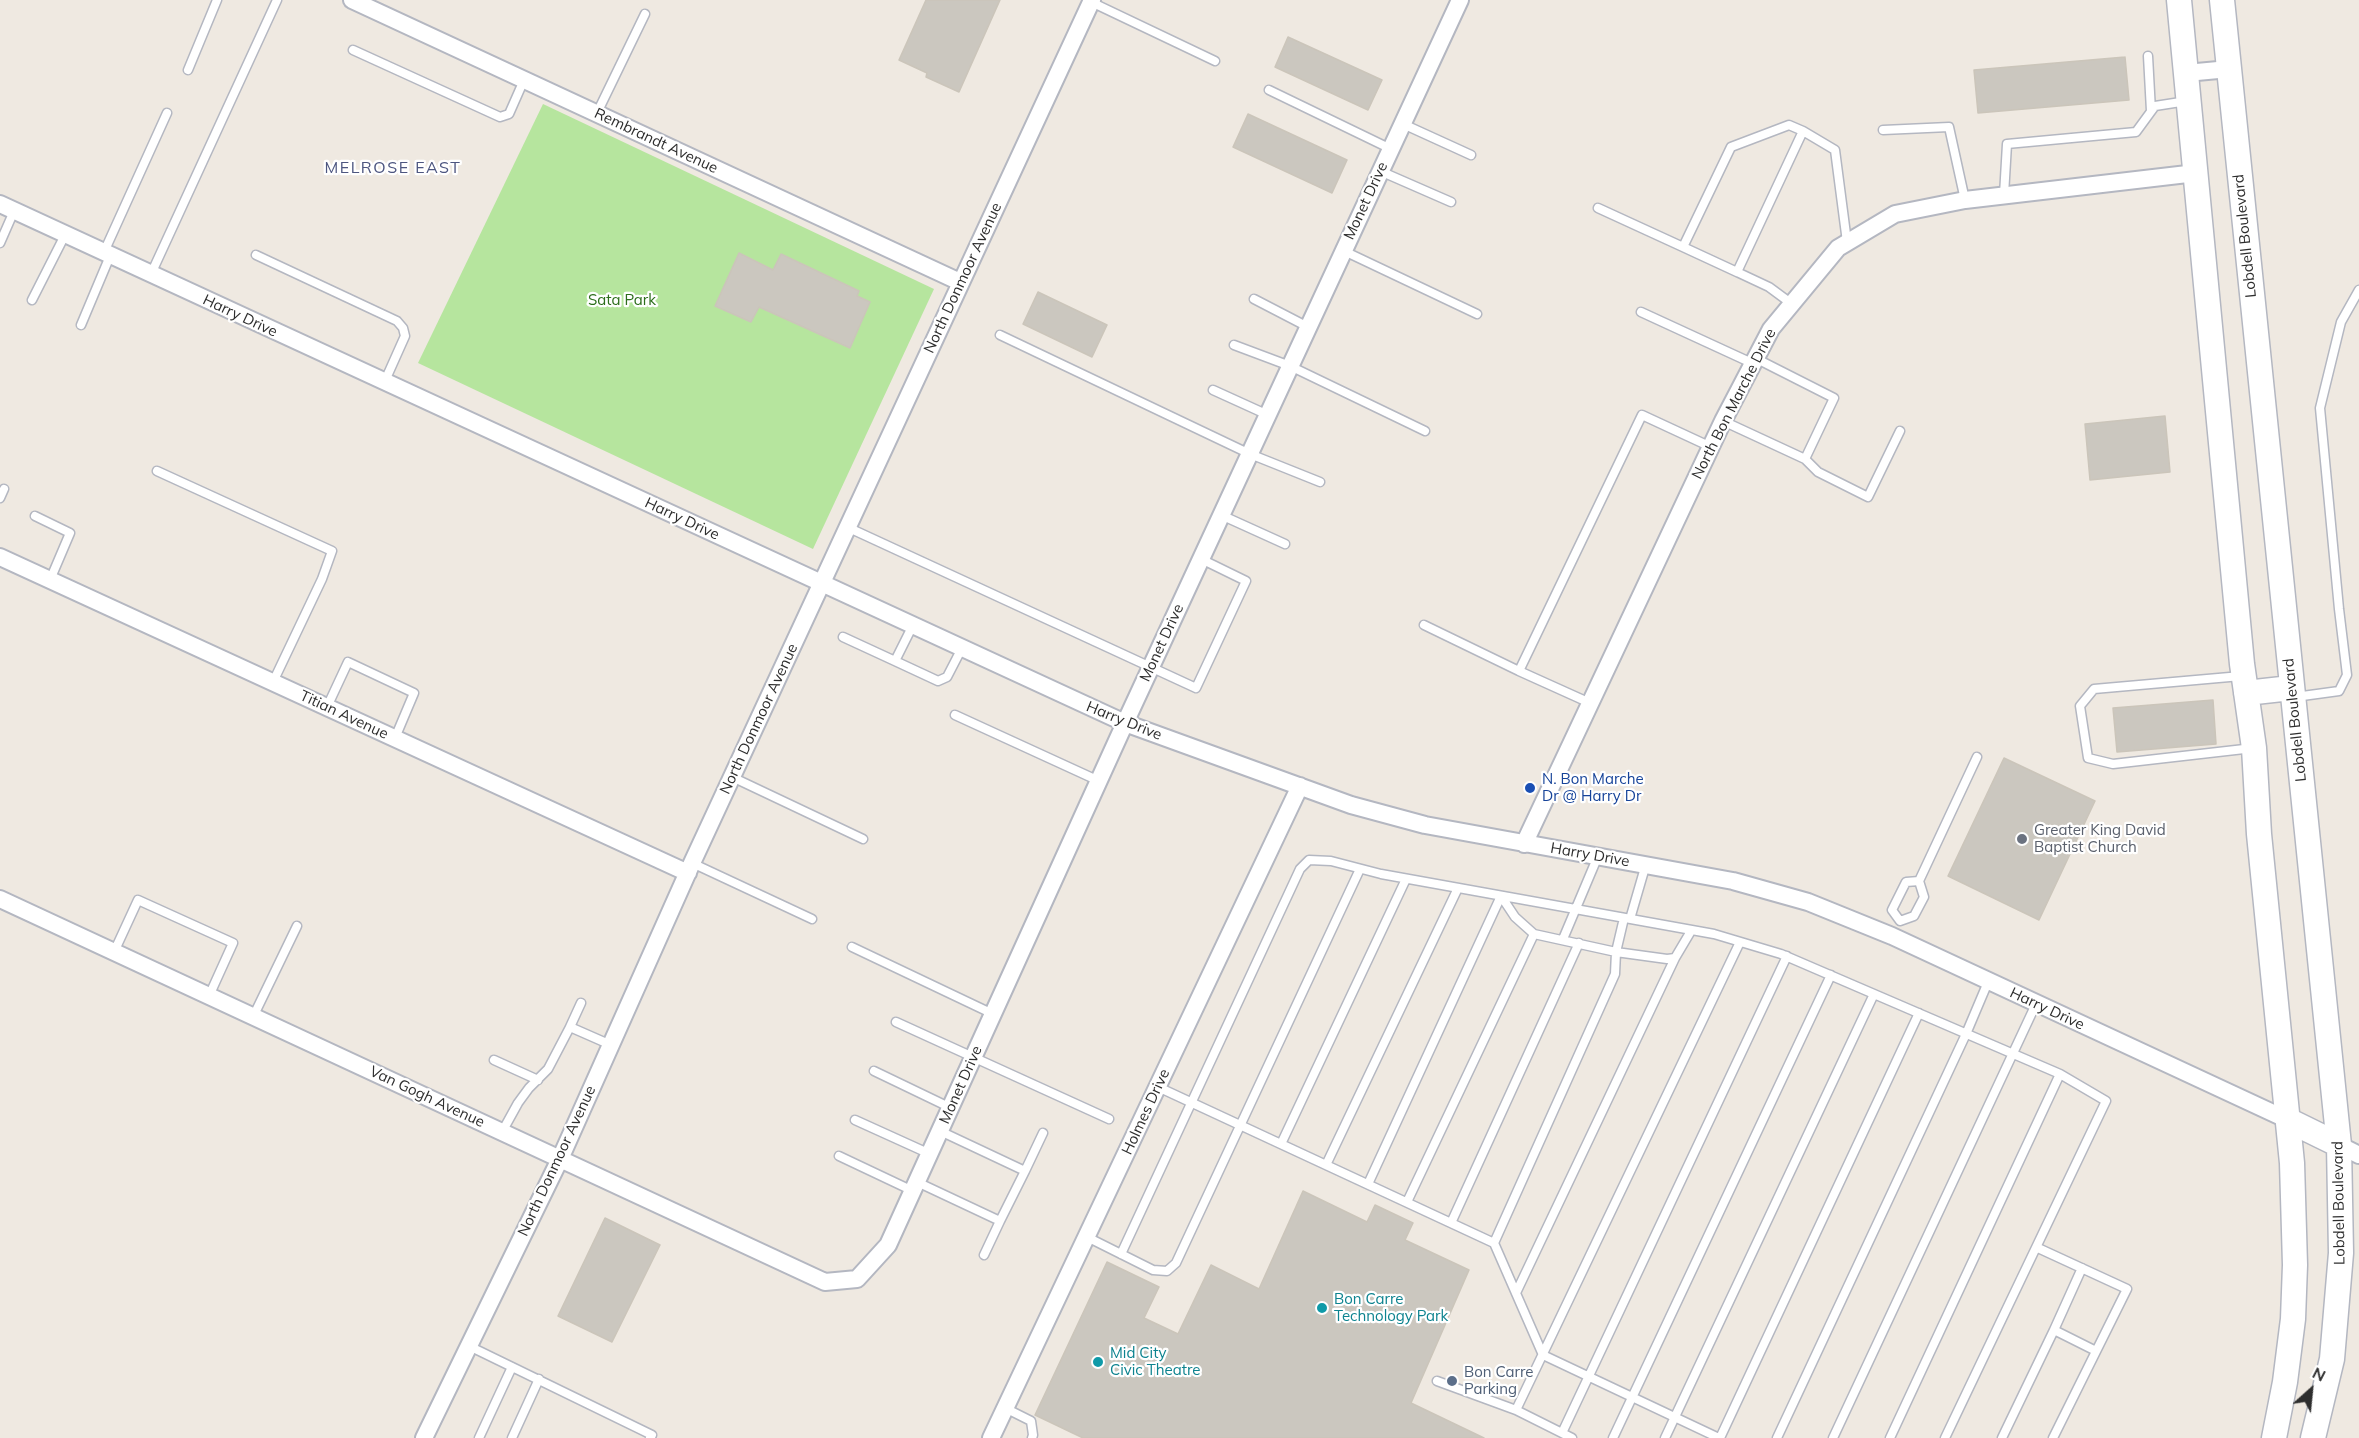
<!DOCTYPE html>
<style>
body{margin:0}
#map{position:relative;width:2359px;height:1438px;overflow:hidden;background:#efe9e1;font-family:Mulish,sans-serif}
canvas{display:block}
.north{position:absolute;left:2281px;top:1360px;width:60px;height:60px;-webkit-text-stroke:4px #fff;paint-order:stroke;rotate:27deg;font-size:16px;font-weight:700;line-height:24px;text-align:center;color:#2e2e2e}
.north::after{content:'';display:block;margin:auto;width:21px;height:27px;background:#2e2e2e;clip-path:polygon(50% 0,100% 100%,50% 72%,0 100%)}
</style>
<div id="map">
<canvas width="2359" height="1438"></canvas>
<div class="north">N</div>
</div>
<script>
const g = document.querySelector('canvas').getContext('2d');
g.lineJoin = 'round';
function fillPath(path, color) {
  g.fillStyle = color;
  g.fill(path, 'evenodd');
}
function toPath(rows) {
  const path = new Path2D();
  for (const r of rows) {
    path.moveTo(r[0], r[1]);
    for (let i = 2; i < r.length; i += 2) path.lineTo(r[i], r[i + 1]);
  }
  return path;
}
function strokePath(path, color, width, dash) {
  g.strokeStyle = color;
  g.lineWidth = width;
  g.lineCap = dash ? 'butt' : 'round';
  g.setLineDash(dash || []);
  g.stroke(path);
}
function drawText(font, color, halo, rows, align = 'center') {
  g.font = font + ' Mulish,sans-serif';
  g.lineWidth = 4.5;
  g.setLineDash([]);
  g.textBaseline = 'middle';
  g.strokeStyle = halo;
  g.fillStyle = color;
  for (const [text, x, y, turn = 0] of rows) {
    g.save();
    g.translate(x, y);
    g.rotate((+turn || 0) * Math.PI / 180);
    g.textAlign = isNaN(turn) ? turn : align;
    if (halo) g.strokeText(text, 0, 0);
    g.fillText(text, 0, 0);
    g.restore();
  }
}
fillPath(toPath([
 [543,104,934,289,813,549,418,363]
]), '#b6e59e');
const building = toPath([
 [926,0,1000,0,959,92,926,77,927,73,899,60,926,0],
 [1288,37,1382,80,1368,110,1275,67,1288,37],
 [2125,57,2129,100,1978,113,1974,70,2125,57],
 [1248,114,1347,160,1332,193,1233,147,1248,114],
 [739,253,773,270,781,254,859,291,857,296,870,302,850,348,759,307,751,322,715,306,739,253],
 [1038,292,1107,325,1092,357,1023,324,1038,292],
 [2165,416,2170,472,2090,480,2085,424,2165,416],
 [2213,700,2216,744,2117,752,2113,708,2213,700],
 [2004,758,2095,801,2039,920,1948,876,2004,758],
 [1303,1191,1367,1222,1375,1205,1413,1223,1405,1240,1469,1270,1411,1403,1484,1438,1083,1438,1035,1415,1107,1262,1159,1287,1144,1318,1178,1334,1211,1265,1259,1289,1303,1191],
 [605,1218,660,1245,612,1342,558,1316,605,1218]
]);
fillPath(building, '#cbc7bf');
strokePath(building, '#cbc5ba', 1.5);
const lane = toPath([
 [1091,2,1215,61],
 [353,50,500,117,509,114,524,80],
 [2148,56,2151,111],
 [188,70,217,0],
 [1269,90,1391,149],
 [597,113,645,14],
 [1403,124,1471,155],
 [1883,130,1949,127,1965,200],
 [1380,171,1451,202],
 [2004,195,2007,144,2136,132,2155,106,2187,101],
 [1598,208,1683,247],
 [0,243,14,211],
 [1344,251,1477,314],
 [104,252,167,113],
 [256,255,397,321,403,328,405,336,384,383],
 [1737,272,1683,247,1731,147,1789,125,1803,131],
 [151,274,277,0],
 [1254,299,1308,327],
 [32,300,65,235],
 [1792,304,1769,287,1737,272,1803,131,1835,150,1847,242],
 [1641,312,1754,364],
 [81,325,110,256],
 [1000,335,1250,454,1320,482],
 [1234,345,1290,366,1425,431],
 [1213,390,1268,415],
 [1723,421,1805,459,1834,398,1757,359],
 [1805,459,1818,472,1868,497,1900,431],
 [157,471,332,551,322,579,273,682],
 [0,498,4,489],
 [1221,515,1285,544],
 [35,516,70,533,50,580],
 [847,527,1196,688,1246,581,1201,559],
 [913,625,895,661,938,681,947,677,962,648],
 [1424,625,1519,671],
 [843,637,895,661],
 [2241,676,2094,689,2080,706,2088,758,2113,764,2253,748],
 [2295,697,2339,691,2347,675,2339,609,2320,408,2341,322,2359,290],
 [1590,703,1519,671,1642,415,1711,447],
 [327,707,348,662,414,693,395,738],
 [955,715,1099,781],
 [732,777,863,839],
 [692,863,812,919],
 [1919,881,1906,882,1892,910,1900,921,1914,916,1924,897,1919,881,1977,757],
 [1501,896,1515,917,1534,934,1616,952,1667,959,1675,958,1691,931],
 [1630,919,1646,864],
 [1563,939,1598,856],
 [852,947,993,1014],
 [114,952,138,900,233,943,209,996],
 [253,1017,297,926],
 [896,1022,1109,1119],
 [570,1027,581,1003],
 [494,1060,538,1080],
 [874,1071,951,1108],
 [1158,1087,1494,1243,1543,1355,1719,1438],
 [855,1120,930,1154],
 [502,1132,518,1103,529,1088,548,1069,570,1027,611,1045],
 [1281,1144,1406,879],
 [839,1156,913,1191],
 [1326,1165,1458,888],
 [1025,1171,1043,1133],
 [917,1182,1000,1221,1025,1171,940,1131],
 [1368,1184,1501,896],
 [1407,1202,1534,934],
 [1451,1223,1579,943],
 [1087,1237,1153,1270,1167,1271,1176,1263,1360,869],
 [1494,1243,1615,974,1616,952,1624,918],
 [2038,1248,2127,1289,2053,1438],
 [1121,1254,1300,869,1309,860,1331,861,1381,874,1714,934,1781,954,2060,1074,2106,1101,1945,1438],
 [984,1255,1000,1221],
 [2082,1268,2054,1330,2096,1351],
 [1516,1293,1675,958],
 [469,1346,652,1435,650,1438],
 [1437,1381,1516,1410],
 [1005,1408,1031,1421,1033,1435,1032,1438],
 [1562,1433,1787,956],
 [479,1438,512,1367],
 [512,1438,539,1379],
 [1572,1438,1516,1410,1740,942],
 [1613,1438,1831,975],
 [1665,1438,1874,994],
 [1720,1438,1919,1013],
 [1777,1438,1966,1034,1988,982],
 [1833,1438,2036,1004],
 [1890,1438,2060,1074],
 [2002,1438,2054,1330]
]);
const street = toPath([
 [352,0,960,282],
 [2186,73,2229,69],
 [0,204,1125,723,1351,805,1425,825,1733,881,1808,902,1892,936,2288,1120],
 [0,557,688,873],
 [1524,844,1723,421,1771,329,1838,248,1895,214,1965,200,2196,173],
 [0,899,825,1282,857,1279,888,1245,1125,723,1460,0],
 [2339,1145,2359,1155],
 [424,1438,560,1159,692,863,1092,0],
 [991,1438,1300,786]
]);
const secondary = toPath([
 [2179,0,2242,664,2254,748,2259,834,2292,1163,2295,1265,2293,1319,2285,1382,2274,1438],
 [2222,0,2339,1145,2341,1253,2332,1359,2313,1438],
 [2246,693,2291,688],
 [2288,1120,2339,1145]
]);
strokePath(lane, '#b4b7c1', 11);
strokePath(street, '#b4b7c1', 20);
strokePath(secondary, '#b4b7c1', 27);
strokePath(lane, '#fff', 8);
strokePath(street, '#fff', 16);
strokePath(secondary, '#fff', 24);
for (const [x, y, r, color] of [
 [1530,788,6,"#1a4fb4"],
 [2022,839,6,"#6b7280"],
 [1322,1308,6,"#0f9aa8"],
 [1098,1362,6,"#0f9aa8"],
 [1452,1381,6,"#5c6f8a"]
]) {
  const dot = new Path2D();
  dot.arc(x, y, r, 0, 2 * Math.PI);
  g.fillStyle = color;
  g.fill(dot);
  strokePath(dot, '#fff', 2);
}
drawText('15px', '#2e2e2e', '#fff', [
 ["Rembrandt Avenue",656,141,25],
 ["Monet Drive",1366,201,-65],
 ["Lobdell Boulevard",2245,236,-96],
 ["North Donmoor Avenue",963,278,-65],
 ["Harry Drive",240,316,25],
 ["North Bon Marche Drive",1734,404,-63],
 ["Harry Drive",682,519,25],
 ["Monet Drive",1162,643,-65],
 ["Titian Avenue",344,715,25],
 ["North Donmoor Avenue",759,719,-65],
 ["Lobdell Boulevard",2295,720,-96],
 ["Harry Drive",1124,721,22],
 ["Harry Drive",1590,855,10],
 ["Harry Drive",2047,1009,25],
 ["Monet Drive",961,1085,-66],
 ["Van Gogh Avenue",427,1097,25],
 ["Holmes Drive",1146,1112,-65],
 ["North Donmoor Avenue",557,1161,-65],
 ["Lobdell Boulevard",2339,1203,-91]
]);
drawText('15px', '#2c6e1b', '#fff', [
 ["Sata Park",622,300]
]);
drawText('15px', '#164399', '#fff', [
 ["N. Bon Marche",1542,779],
 ["Dr @ Harry Dr",1542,796]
], 'left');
drawText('15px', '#5b616d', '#fff', [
 ["Greater King David",2034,830],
 ["Baptist Church",2034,847]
], 'left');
drawText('15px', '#0d838f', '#fff', [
 ["Bon Carre",1334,1299],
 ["Technology Park",1334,1316],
 ["Mid City",1110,1353],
 ["Civic Theatre",1110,1370]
], 'left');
drawText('15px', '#4e5e75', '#fff', [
 ["Bon Carre",1464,1372],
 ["Parking",1464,1389]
], 'left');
g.letterSpacing = '1.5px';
drawText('16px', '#4d5680', '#fff', [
 ["MELROSE EAST",393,168]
]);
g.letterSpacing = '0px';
</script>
